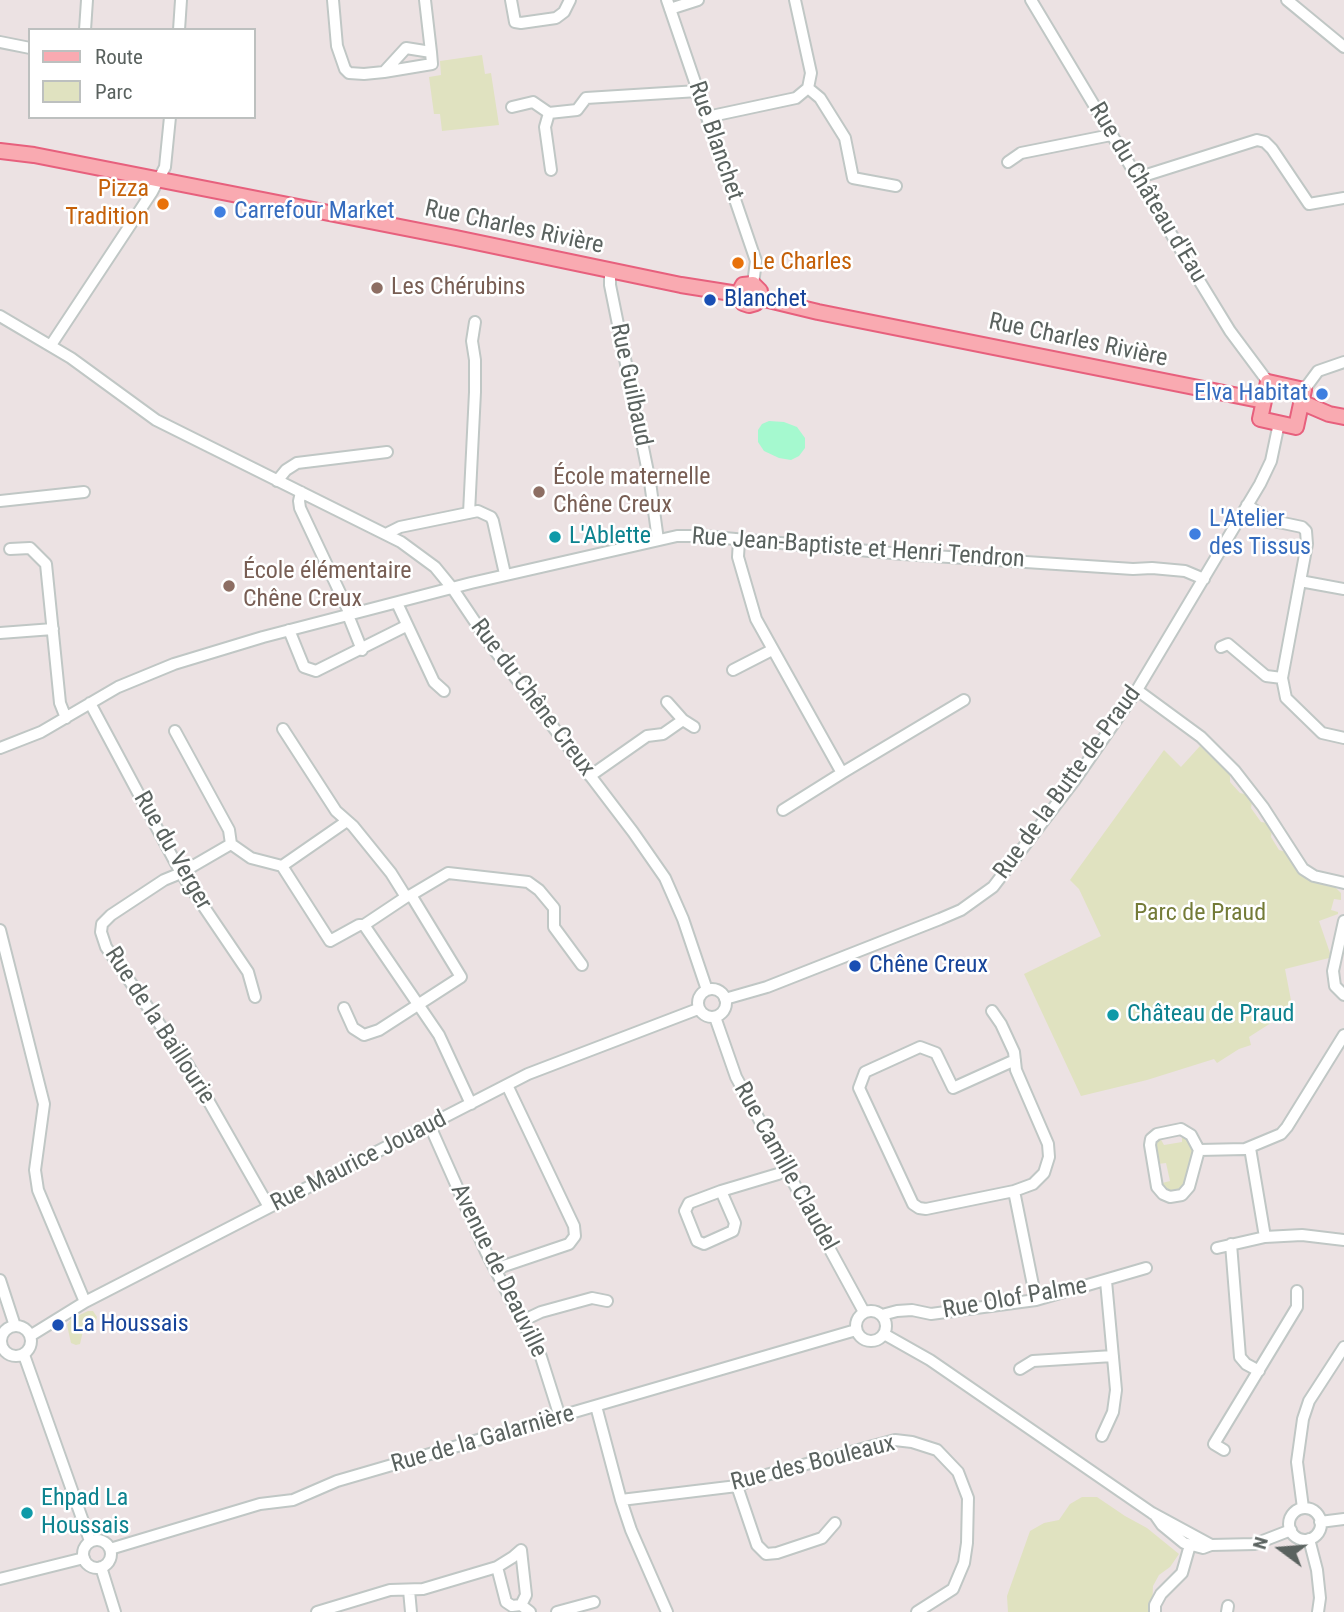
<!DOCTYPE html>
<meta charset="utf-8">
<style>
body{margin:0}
#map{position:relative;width:1344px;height:1612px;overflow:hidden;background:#ece2e3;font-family:"Roboto Condensed",sans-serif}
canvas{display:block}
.legend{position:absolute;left:28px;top:28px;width:228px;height:91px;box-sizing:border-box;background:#fff;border:2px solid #bdc0bf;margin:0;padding:9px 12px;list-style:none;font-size:21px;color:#5a625f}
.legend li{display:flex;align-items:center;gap:14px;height:35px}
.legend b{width:35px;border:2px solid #bdc0bf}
.north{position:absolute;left:1246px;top:1514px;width:70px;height:70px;-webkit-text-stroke:5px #fff;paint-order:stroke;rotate:286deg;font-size:19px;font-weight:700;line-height:28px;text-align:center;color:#5a625f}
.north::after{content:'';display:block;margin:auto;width:24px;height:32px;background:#5a625f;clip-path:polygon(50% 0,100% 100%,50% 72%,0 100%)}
</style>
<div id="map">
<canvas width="1344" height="1612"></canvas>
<ul class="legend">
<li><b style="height:9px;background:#f9aab1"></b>Route</li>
<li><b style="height:19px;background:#e0e2c0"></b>Parc</li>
</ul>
<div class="north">N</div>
</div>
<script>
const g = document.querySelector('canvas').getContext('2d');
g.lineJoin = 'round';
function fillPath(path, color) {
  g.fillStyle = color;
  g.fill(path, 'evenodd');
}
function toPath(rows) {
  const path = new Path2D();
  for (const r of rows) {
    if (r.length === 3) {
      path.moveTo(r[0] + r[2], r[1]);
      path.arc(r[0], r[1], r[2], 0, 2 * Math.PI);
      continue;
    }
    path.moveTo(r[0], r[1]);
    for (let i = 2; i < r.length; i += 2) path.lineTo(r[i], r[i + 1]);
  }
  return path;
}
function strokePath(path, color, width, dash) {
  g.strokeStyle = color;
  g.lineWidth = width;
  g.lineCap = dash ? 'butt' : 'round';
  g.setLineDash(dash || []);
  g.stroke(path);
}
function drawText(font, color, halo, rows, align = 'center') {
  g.font = font + ' "Roboto Condensed",sans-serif';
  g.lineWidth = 5;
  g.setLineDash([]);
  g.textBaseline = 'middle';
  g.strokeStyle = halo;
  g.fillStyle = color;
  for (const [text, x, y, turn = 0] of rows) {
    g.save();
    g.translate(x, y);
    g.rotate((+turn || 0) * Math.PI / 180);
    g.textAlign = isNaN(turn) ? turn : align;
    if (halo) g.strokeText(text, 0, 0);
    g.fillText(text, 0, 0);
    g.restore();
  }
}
fillPath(toPath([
 [482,55,485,74,491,73,499,125,442,131,440,114,434,114,429,77,441,75,440,61],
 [1200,746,1230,775,1230,782,1240,793,1248,795,1252,802,1251,808,1261,822,1267,823,1272,830,1271,837,1279,850,1286,852,1296,870,1307,879,1334,886,1341,893,1341,900,1334,899,1331,910,1338,912,1338,914,1319,921,1330,953,1329,958,1285,969,1294,1016,1274,1021,1249,1037,1251,1045,1239,1049,1217,1063,1214,1059,1147,1080,1081,1096,1024,974,1101,936,1079,889,1070,880,1164,750,1181,767],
 [1182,1135,1186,1136,1192,1146,1192,1155,1184,1189,1172,1193,1163,1190,1162,1183,1170,1181,1166,1163,1158,1164,1155,1147,1160,1138,1164,1145,1182,1142],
 [88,1311,93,1311,97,1317,95,1324,83,1331,80,1344,76,1345,71,1343,67,1325,71,1319],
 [1082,1497,1097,1497,1125,1516,1147,1528,1179,1554,1170,1567,1159,1575,1153,1586,1152,1612,1008,1612,1007,1596,1030,1531,1044,1523,1059,1520,1070,1504]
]), '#e0e2c0');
fillPath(toPath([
 [769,421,784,422,797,427,805,438,805,448,799,456,791,460,779,458,764,451,758,442,758,430,762,424]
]), '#a5f9cf');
const minor = toPath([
 [333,0,337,46,345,69,349,73,364,74,384,72,432,64,431,52,406,48,384,72],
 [425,0,431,52],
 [511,0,515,22,521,23,556,18,564,12,570,0],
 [667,0,756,261,753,284],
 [1031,0,1197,277,1230,331,1268,382],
 [1287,0,1344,47],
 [670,9,698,0],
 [85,30,87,0],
 [179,30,181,0],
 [0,42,30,48],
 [808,88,820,98,845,138,853,178,896,186],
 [512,107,533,102,549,113],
 [707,117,796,98,808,88,811,73,795,0],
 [1008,162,1021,153,1111,135],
 [551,170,545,127,549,113,577,110,586,98,698,91],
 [1137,178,1257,140,1265,142,1272,149,1309,204,1344,198],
 [610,271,610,285,650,482,658,540],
 [0,316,71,358,156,420,401,542,435,567,453,589,490,644,633,832,665,878,683,919,707,990],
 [51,345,152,192,165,167,170,117],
 [1304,390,1318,371,1344,362],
 [277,481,286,470,297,463,387,452],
 [301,492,299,501,300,508,350,614],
 [0,501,84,492],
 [1247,505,1269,520,1302,527,1306,531,1307,544,1282,678,1286,698,1322,733,1344,738],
 [469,513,475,392,475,360,472,341,475,322],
 [386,534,400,527,478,511,491,517,493,521,505,574],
 [739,540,738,557,756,619,842,773,783,810],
 [10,549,30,548,46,564,60,703,66,718],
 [1300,581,1344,589],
 [397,603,434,682,444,691],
 [348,615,362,650],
 [289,630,304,667,316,671,406,626],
 [0,633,53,629],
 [1221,647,1228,644,1266,676,1282,678],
 [733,670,772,650],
 [1137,690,1201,737,1235,771,1263,807,1303,869,1314,876,1344,883],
 [667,702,683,720,694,727],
 [90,703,181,873,248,972,255,997],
 [283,729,336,811,353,826,391,873,406,897,411,895,461,977,379,1030,364,1035,353,1028,344,1008],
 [175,731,229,830,231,844,251,858,282,866,330,941,359,925,364,925,439,1035,471,1104],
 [0,748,41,732,118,687,174,664,263,637,471,583,677,536,702,536,903,554,1133,569,1152,568,1185,571,1204,579],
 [842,773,964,700],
 [590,776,647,736,663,734,683,720],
 [231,844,181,873,164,880,111,915,102,924,101,932,106,947,188,1065,269,1207],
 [282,866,347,821],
 [411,895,448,873,528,882,539,890,554,908,554,927,582,965],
 [1344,921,1333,971,1335,986,1344,995],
 [364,925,406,897],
 [0,930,44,1104,35,1170,38,1190,85,1302],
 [712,1003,14],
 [725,999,767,987,940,919,961,910,993,887,1074,781,1137,690,1260,484,1271,461,1279,423],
 [992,1011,1001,1024,1014,1052,1016,1070,1048,1144,1049,1157,1044,1173,1033,1184,1014,1191,1036,1300],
 [715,1017,736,1077,864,1312],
 [430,1126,486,1252,541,1357,560,1417],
 [1181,1129,1191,1135,1199,1150,1189,1187,1182,1195,1170,1197,1163,1194,1157,1187,1150,1145,1151,1139,1157,1134,1181,1129],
 [1250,1148,1265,1237],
 [1199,1150,1245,1149,1281,1134,1287,1127,1344,1035],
 [721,1191,735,1223,733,1231,704,1244,697,1241,685,1211,689,1203,721,1191,778,1174,786,1170],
 [1014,1191,926,1209,919,1208,913,1204,859,1088,865,1072,920,1047,936,1053,953,1088,1015,1060],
 [1231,1244,1240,1357,1246,1364,1259,1371],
 [1217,1248,1265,1237,1302,1235,1344,1240],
 [495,1269,569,1244,575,1236,574,1226,507,1085],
 [0,1280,15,1326],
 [871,1326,15],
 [882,1315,897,1311,912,1310,931,1314,1036,1300,1146,1268],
 [522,1321,541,1312,592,1298,607,1301],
 [16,1341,15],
 [884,1334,930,1360,1152,1513,1211,1545],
 [30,1336,85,1302,528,1074,698,1009],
 [24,1355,90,1541],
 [1020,1369,1033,1361,1113,1356],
 [596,1406,621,1500,631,1530,667,1612],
 [1102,1436,1113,1412,1116,1390,1106,1281],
 [1224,1450,1214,1444,1297,1307,1297,1291],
 [737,1486,757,1545,766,1554,777,1553,822,1538,835,1523],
 [621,1500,737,1486,766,1475,895,1440,912,1442,937,1450,958,1472,968,1498,967,1543,964,1563,953,1589,917,1612],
 [1303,1508,1297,1462,1303,1419,1309,1401,1344,1347],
 [1305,1524,16],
 [1155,1515,1162,1525,1184,1543,1203,1548,1211,1545,1255,1544,1291,1530],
 [1320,1522,1344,1519],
 [1309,1539,1317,1570,1320,1598,1318,1612],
 [97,1554,14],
 [110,1549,260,1504,293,1500,337,1481,856,1330],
 [101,1567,115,1612],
 [497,1567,513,1557,521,1550,526,1595,521,1605],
 [0,1579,84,1558],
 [409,1590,411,1612],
 [317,1612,390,1590,423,1589,497,1567,506,1602,512,1606,521,1605,530,1612],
 [557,1612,594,1602],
 [1155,1612,1155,1605,1161,1594,1182,1573,1190,1545],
 [1227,1612,1228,1606]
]);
const major = toPath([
 [0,151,34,155,456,238,681,285,738,294],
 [738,294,743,285,753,284,760,291,760,298],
 [738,294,743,303,749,305,756,303,760,298],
 [760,298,818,312,1264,401],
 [1268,382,1304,390,1296,427,1260,419,1268,382],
 [1301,402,1329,414,1344,417]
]);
strokePath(minor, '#c0c7c5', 14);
strokePath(major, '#e7607d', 18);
strokePath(minor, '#fff', 10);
strokePath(major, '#f9aab1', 14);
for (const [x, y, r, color] of [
 [163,204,7,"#e8710a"],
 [220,212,7,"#3f7fe0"],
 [738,263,7,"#e8710a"],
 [377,288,7,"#8d6e63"],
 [710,300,7,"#1a4fb4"],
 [1322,394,7,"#3f7fe0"],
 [539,492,7,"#8d6e63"],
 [1195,534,7,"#3f7fe0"],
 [555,537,7,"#0f9aa8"],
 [229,586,7,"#8d6e63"],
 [855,966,7,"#1a4fb4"],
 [1113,1015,7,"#0f9aa8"],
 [58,1325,7,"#1a4fb4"],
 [27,1513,7,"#0f9aa8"]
]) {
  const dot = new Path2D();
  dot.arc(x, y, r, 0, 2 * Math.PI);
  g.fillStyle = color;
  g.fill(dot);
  strokePath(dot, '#fff', 2.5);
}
drawText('24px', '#5a625f', '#fff', [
 ["Rue Blanchet",715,141,71],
 ["Rue du Château d'Eau",1147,193,59],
 ["Rue Charles Rivière",514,228,12],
 ["Rue Charles Rivière",1078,341,12],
 ["Rue Guilbaud",630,385,78],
 ["Rue Jean-Baptiste et Henri Tendron",858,549,4],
 ["Rue du Chêne Creux",532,698,53],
 ["Rue de la Butte de Praud",1068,783,-54],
 ["Rue du Verger",172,851,60],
 ["Rue de la Baillourie",159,1026,57],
 ["Rue Maurice Jouaud",359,1162,-27],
 ["Rue Camille Claudel",785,1167,61],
 ["Avenue de Deauville",498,1271,64],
 ["Rue Olof Palme",1015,1299,-10],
 ["Rue de la Galarnière",483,1440,-16],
 ["Rue des Bouleaux",813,1464,-14]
]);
drawText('24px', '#c56008', '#fff', [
 ["Pizza",149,190],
 ["Tradition",149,218],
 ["Le Charles",752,263,"left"]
], 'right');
drawText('24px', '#366cbe', '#fff', [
 ["Carrefour Market",234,212],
 ["Elva Habitat",1308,394,"right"],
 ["L'Atelier",1209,520],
 ["des Tissus",1209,548]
], 'left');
drawText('24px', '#785e54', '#fff', [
 ["Les Chérubins",391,288],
 ["École maternelle",553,478],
 ["Chêne Creux",553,506],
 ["École élémentaire",243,572],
 ["Chêne Creux",243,600]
], 'left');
drawText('24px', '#164399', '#fff', [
 ["Blanchet",724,300],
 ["Chêne Creux",869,966],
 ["La Houssais",72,1325]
], 'left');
drawText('24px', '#0d838f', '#fff', [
 ["L'Ablette",569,537],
 ["Château de Praud",1127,1015],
 ["Ehpad La",41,1499],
 ["Houssais",41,1527]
], 'left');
drawText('24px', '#747b38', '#fff', [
 ["Parc de Praud",1200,914]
]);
</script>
